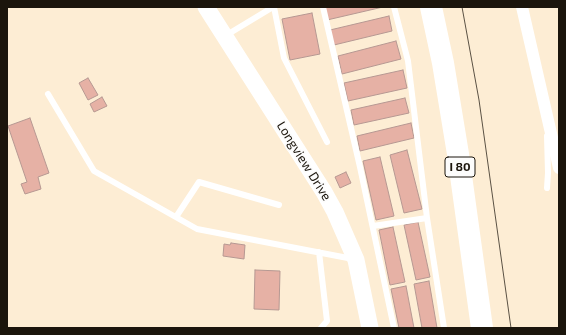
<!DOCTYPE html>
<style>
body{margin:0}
#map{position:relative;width:566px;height:335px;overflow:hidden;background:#fdedd4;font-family:"Exo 2",sans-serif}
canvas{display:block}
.frame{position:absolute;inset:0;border:8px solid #1b150c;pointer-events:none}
</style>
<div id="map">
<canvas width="566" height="335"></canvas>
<div class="frame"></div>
</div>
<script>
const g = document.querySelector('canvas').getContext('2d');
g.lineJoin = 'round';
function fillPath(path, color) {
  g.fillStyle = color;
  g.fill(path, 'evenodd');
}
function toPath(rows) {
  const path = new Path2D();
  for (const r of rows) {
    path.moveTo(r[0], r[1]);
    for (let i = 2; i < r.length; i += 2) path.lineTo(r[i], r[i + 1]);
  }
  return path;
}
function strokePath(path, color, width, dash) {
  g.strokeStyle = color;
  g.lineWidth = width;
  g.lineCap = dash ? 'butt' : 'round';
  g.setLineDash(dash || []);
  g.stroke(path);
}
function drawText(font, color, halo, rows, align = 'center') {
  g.font = font + ' "Exo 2",sans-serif';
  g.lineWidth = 3.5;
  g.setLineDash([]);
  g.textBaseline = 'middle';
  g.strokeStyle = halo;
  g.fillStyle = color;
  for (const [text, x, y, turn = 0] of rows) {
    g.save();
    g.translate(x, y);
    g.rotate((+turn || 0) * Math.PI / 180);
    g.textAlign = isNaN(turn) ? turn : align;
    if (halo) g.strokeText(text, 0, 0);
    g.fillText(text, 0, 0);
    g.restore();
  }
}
const building = toPath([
 [324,7,383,7,327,20,324,7],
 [312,13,320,54,290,60,282,19,312,13],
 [389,16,392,31,334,45,330,30,389,16],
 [396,41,401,59,342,74,338,56,396,41],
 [403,70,407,88,348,101,344,83,403,70],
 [88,78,98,95,88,100,79,83,88,78],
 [102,97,107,106,94,112,90,104,102,97],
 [405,98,409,113,354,125,351,110,405,98],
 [30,118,49,173,38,177,41,189,25,194,21,184,27,182,8,126,30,118],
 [411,123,414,138,360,151,357,136,411,123],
 [407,150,422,209,404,213,390,155,407,150],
 [380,157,394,216,376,220,363,161,380,157],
 [346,172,351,183,340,188,335,177,346,172],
 [418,222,430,277,416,280,404,225,418,222],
 [393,227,405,282,390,285,379,230,393,227],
 [231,243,245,245,244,259,223,256,224,244,230,245,231,243],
 [255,270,280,271,279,310,254,309,255,270],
 [429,281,437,328,422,328,414,284,429,281],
 [406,286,414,328,399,328,391,289,406,286]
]);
fillPath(building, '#e6b1a5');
strokePath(building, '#b69892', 1);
strokePath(toPath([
 [274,7,284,58,327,142],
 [323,7,360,167,394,328],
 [394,7,408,61,427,218,444,328],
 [225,36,273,7],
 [48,94,94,171,197,229,353,259],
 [547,188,548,173,547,136],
 [176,217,199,182,279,205],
 [373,226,427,218],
 [319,252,327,321,321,328]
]), '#fff', 6);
strokePath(toPath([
 [522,7,559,168]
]), '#fff', 12);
strokePath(toPath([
 [206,7,324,192,335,212,356,260,370,328]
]), '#fff', 17);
strokePath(toPath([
 [431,7,443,63,458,154,482,328]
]), '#fff', 22);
strokePath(toPath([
 [462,7,479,100,511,328]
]), '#5a5144', 1);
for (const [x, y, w] of [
 [460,167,30]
]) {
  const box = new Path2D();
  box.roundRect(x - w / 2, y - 10, w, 20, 3);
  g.fillStyle = '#fcfcfc';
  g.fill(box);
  strokePath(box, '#1b150c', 1);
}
drawText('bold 12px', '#1b150c', null, [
 ["I 80",460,167]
]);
drawText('13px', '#1b150c', '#fcfcfc', [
 ["Longview Drive",304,161,58]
]);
</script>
